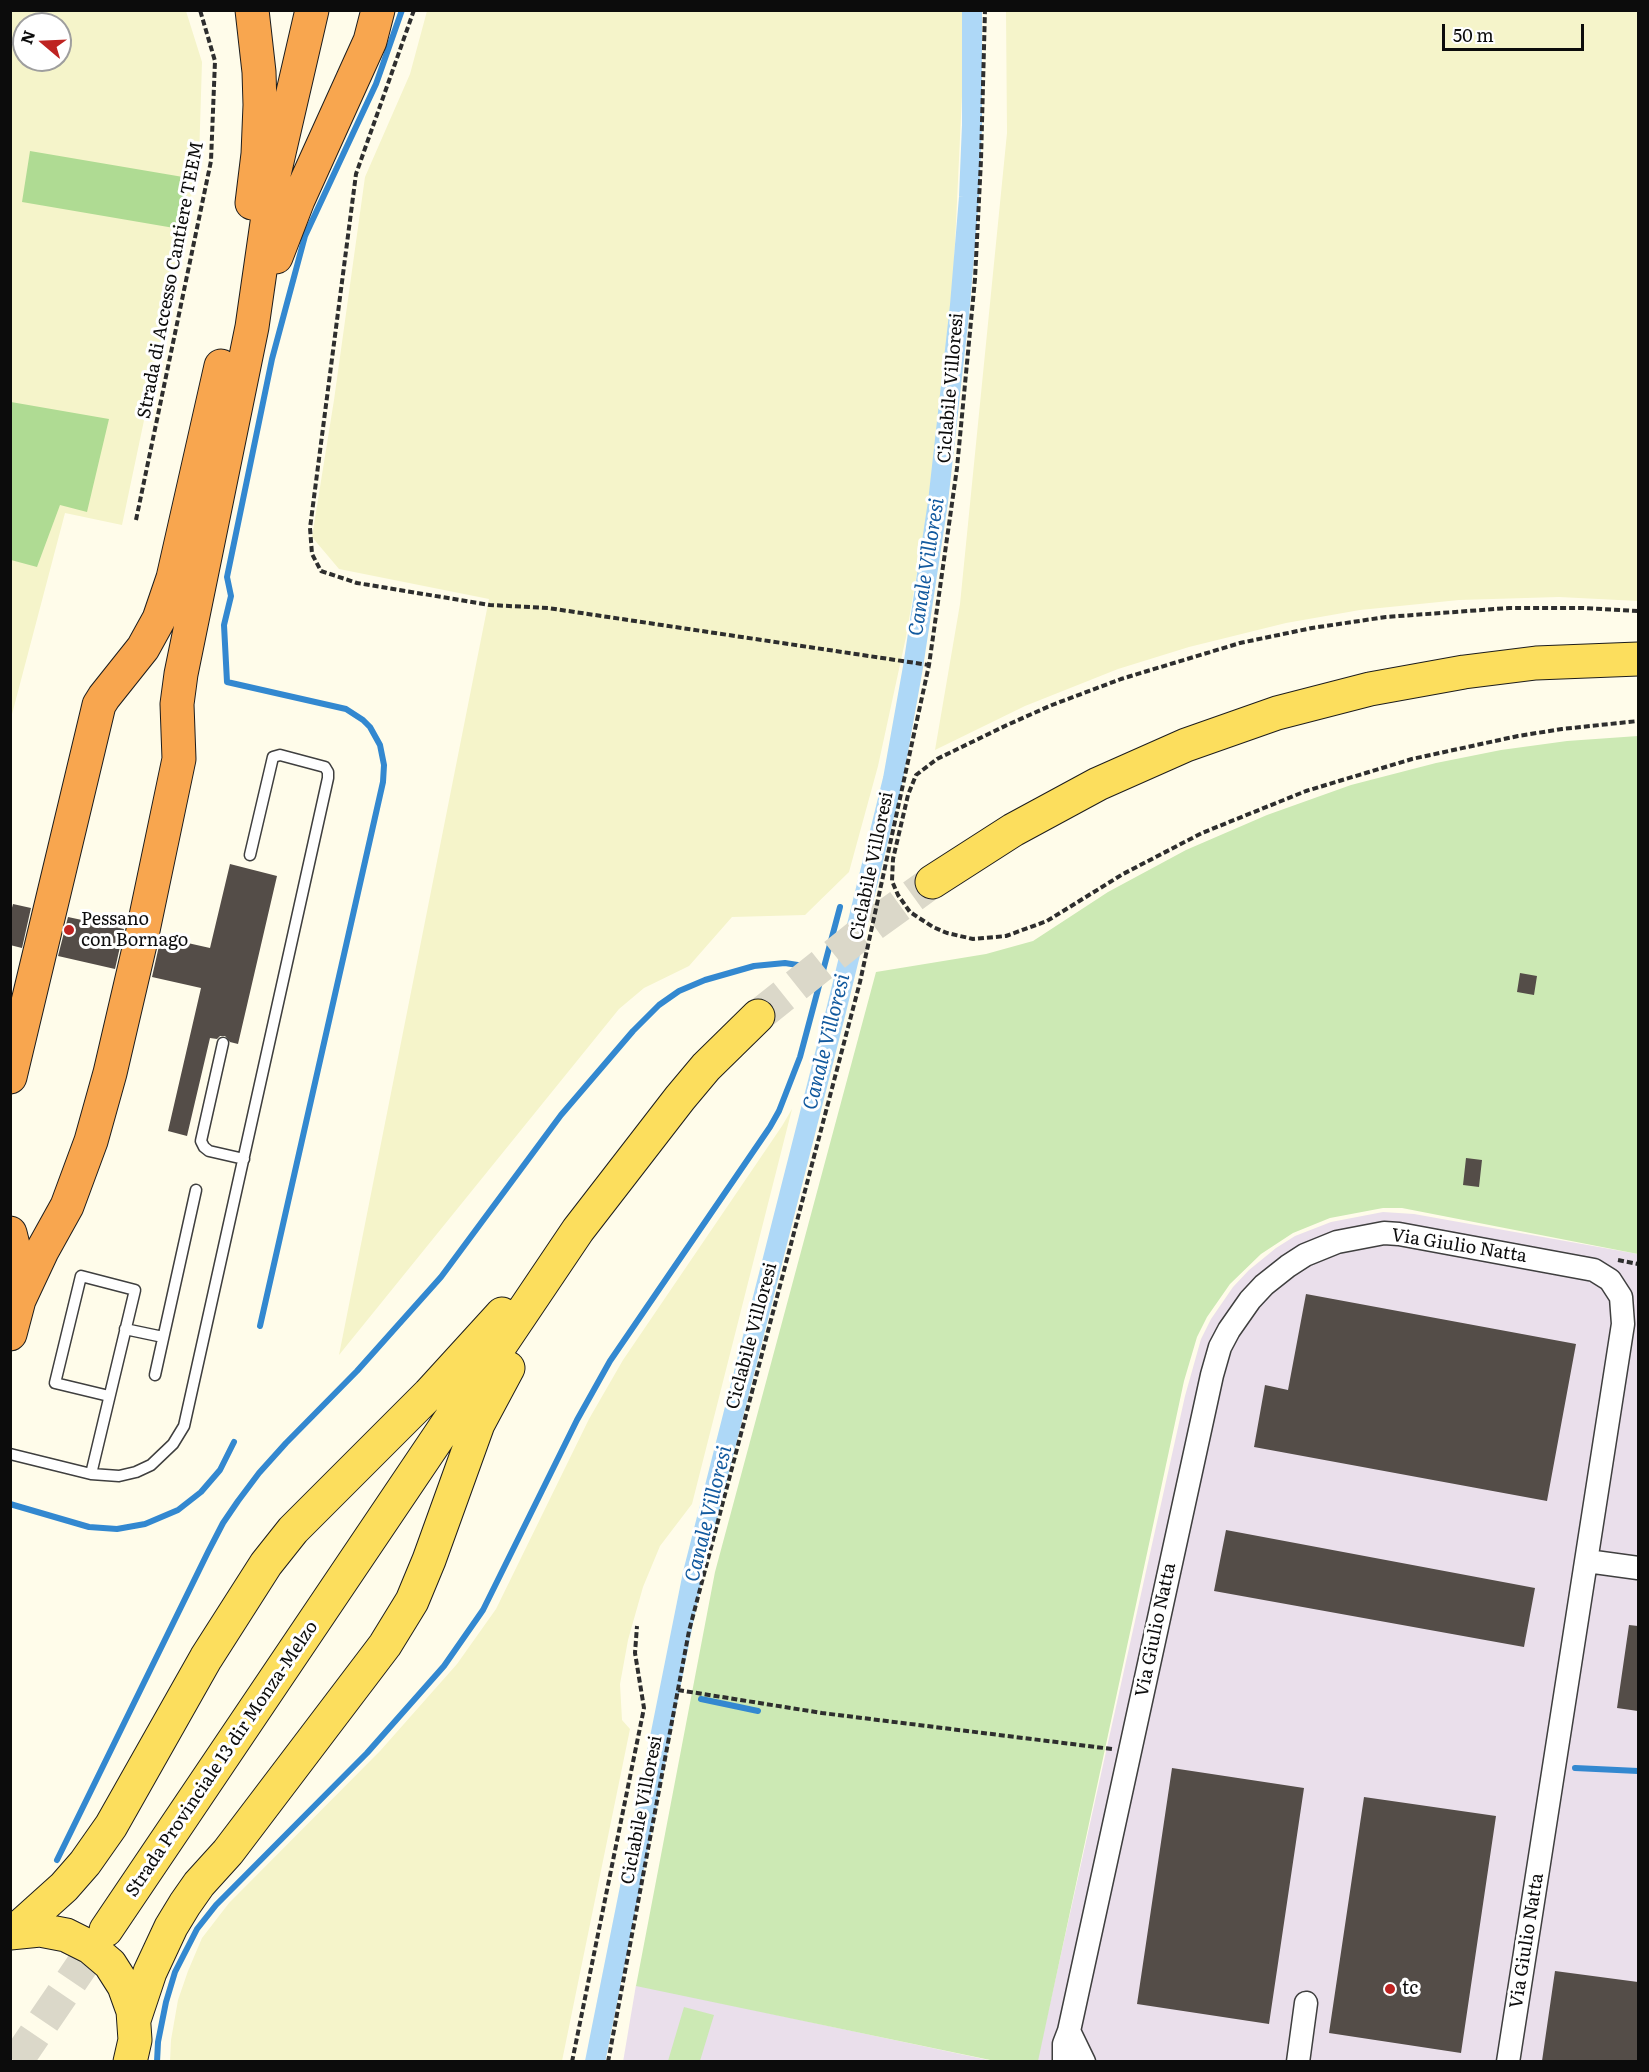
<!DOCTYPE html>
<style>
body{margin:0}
#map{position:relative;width:1649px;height:2072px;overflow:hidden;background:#fffcea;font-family:Literata,serif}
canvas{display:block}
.frame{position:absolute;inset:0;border:12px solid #0c0c0c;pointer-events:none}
.north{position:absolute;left:12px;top:12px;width:60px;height:60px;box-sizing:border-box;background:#fff;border:2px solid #9e9e9e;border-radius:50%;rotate:289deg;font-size:16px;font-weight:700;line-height:24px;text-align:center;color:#0c0c0c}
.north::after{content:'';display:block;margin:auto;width:21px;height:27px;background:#be2321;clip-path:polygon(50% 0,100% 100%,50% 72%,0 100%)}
.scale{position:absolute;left:1442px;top:24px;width:142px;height:27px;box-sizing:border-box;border:3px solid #0c0c0c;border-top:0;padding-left:8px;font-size:18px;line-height:21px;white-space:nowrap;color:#0c0c0c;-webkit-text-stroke:4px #fff;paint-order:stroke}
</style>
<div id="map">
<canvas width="1649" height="2072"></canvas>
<div class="frame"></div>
<div class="north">N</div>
<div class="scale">50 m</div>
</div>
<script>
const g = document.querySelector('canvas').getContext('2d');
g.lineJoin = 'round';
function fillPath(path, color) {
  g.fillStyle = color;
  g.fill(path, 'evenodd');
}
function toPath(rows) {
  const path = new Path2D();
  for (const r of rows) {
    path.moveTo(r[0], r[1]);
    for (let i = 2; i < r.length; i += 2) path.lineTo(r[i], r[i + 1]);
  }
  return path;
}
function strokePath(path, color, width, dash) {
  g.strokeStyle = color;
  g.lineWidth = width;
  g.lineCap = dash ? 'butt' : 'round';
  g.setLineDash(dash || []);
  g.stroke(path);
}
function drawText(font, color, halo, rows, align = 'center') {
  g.font = font + ' Literata,serif';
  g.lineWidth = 6;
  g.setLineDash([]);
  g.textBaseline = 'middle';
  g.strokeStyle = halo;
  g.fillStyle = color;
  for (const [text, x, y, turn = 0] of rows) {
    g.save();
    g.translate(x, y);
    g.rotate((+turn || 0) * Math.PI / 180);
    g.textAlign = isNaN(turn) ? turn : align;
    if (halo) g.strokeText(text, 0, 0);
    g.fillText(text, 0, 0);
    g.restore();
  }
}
fillPath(toPath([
 [1383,1212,1414,1214,1638,1254,1638,2061,1037,2062,1185,1396,1201,1339,1211,1319,1233,1287,1249,1270,1276,1248,1295,1236,1331,1222],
 [636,1985,993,2061,623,2062]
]), '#eadfeb');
fillPath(toPath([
 [11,11,186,11,202,62,199,159,122,525,65,513,11,718],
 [24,24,60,24,60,60,24,60],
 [427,11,966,11,952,307,929,502,906,637,878,766,849,872,805,915,732,917,689,966,644,988,619,1009,339,1355,489,599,339,569,312,537,334,400,365,177,410,74],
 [1006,11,1638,11,1638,601,1559,597,1459,600,1360,610,1286,623,1189,647,1118,669,1025,706,935,750,960,604,1007,133],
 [792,1109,692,1504,660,1546,643,1587,628,1640,620,1684,622,1720,630,1729,562,2061,170,2061,171,2040,178,2000,188,1971,202,1938,229,1903,380,1751,457,1664,496,1609,589,1419,623,1360,782,1126]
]), '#f5f4ca');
fillPath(toPath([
 [1638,736,1638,1254,1402,1208,1383,1208,1330,1218,1293,1233,1261,1254,1230,1284,1207,1317,1197,1337,1184,1381,1038,2061,995,2061,636,1986,715,1572,876,972,986,954,1033,941,1108,892,1186,850,1267,815,1351,785,1436,763,1501,750,1567,741],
 [684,2007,714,2015,700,2061,668,2061]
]), '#cce9b4');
fillPath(toPath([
 [30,151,189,178,180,229,22,202],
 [11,402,109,419,87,512,60,505,37,567,11,560]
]), '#afdb93');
strokePath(toPath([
 [260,1326,383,782,384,765,380,745,370,727,363,720,346,709,227,682,224,625,231,596,227,577,272,359,305,236,376,84,402,10],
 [10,1504,89,1527,117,1529,145,1524,178,1510,201,1492,220,1470,234,1442],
 [701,1699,758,1711],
 [1575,1768,1638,1771],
 [57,1860,208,1552,223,1523,238,1501,259,1473,286,1443,357,1371,441,1277,561,1115,633,1031,659,1005,679,991,705,980,754,966,785,963,823,969],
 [157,2062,158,2042,166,2002,175,1972,197,1929,216,1905,367,1753,444,1666,483,1610,577,1420,610,1361,770,1127,779,1111,800,1057,840,907]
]), '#3388d0', 6);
strokePath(toPath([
 [595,2062,693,1573,836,1011,893,779,913,667,938,502,960,305,969,197,972,125,972,10]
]), '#aed8f7', 20);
fillPath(toPath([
 [230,864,277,876,238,1044,230,1042,225,1036,220,1036,217,1039,210,1038,187,1136,168,1131,201,988,152,977,161,937,210,948],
 [13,904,31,908,22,948,10,945,10,915],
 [68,917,124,929,115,969,58,956],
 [1520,973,1537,976,1534,995,1517,992],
 [1466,1158,1482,1160,1479,1187,1463,1185],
 [1306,1294,1576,1344,1547,1501,1254,1447,1265,1385,1288,1390],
 [1226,1530,1535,1588,1524,1647,1214,1591],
 [1629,1625,1638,1626,1638,1711,1617,1708],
 [1172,1768,1304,1788,1269,2024,1137,2004],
 [1364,1797,1496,1816,1461,2053,1329,2033],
 [1555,1971,1638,1982,1638,2061,1542,2061]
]), '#544d48');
strokePath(toPath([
 [758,1016,863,932,932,882],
 [16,2062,106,1930]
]), '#dbd8c9', 33, [33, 16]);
const lane = toPath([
 [223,1043,201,1141,204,1147,209,1151,244,1159],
 [125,1329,163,1337],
 [155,1375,196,1190],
 [10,1454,91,1474,135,1290,81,1276,55,1383,109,1396],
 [91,1474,119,1476,136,1472,151,1465,173,1444,184,1426,328,778,328,772,325,767,280,755,273,757,250,855]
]);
const street = toPath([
 [1587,1561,1638,1568],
 [1069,2031,1084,2062],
 [1064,2062,1064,2044,1069,2031,1212,1375,1220,1347,1229,1330,1250,1300,1264,1285,1288,1266,1305,1255,1337,1242,1384,1233,1399,1234,1594,1270,1610,1280,1621,1297,1623,1324,1508,2062],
 [1298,2062,1306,2003]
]);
const primary = toPath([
 [932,882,1013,830,1098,784,1186,745,1277,713,1370,689,1464,672,1536,663,1638,659],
 [106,1930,578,1230,680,1098,706,1067,758,1016],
 [14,1932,64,1887,85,1863,111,1826,206,1658,266,1564,293,1530,429,1394,502,1314],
 [10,1933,40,1930,66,1935,90,1947,110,1964,124,1986,133,2011,135,2040,130,2062],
 [134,2020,150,1972,171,1927,185,1904,199,1884,228,1852,385,1645,412,1601,429,1560,478,1424,508,1368]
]);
const highway = toPath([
 [272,183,312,10],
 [252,203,258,154,260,105,259,72,252,10],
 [276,257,298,200,370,41,378,10],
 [10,1077,99,705,104,697,143,648,159,619,173,578,221,366],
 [10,1233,16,1257,18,1296],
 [10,1334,19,1300,42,1251,67,1206,91,1141,110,1073,141,940,179,759,177,704,181,674,252,327,274,174]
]);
strokePath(lane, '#3f3f3f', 13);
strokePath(street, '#3f3f3f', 25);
strokePath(primary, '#1d1d1d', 35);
strokePath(highway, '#1d1d1d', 35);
strokePath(toPath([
 [414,10,356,174,310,528,312,554,321,571,357,583,490,605,548,608,929,665],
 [136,520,211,161,215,61,200,10],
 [1638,611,1584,608,1509,608,1386,617,1312,628,1240,643,1121,679,1052,705,1007,725,937,759,916,775,908,795,893,859,892,881,898,895,910,912,933,927,947,933,973,939,1006,936,1047,921,1123,874,1202,833,1306,791,1412,759,1518,736,1562,729,1638,721],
 [1618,1260,1638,1264],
 [678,1690,822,1713,1112,1749],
 [572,2062,644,1708,635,1653,637,1626],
 [608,2062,689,1631,860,982,929,665,957,468,975,279,981,160,985,10]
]), '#2e2e2e', 4, [6, 3]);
strokePath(lane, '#fff', 10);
strokePath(street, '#fff', 22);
strokePath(primary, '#fcde5d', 33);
strokePath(highway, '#f8a64f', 33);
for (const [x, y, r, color] of [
 [69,930,6,"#be2321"],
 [1390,1989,6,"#be2321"]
]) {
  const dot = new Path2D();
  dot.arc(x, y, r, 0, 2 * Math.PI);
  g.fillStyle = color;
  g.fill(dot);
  strokePath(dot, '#fff', 2);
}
drawText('18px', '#0c0c0c', '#fff', [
 ["Strada di Accesso Cantiere TEEM",171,280,-79],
 ["Ciclabile Villoresi",951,388,-85],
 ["Ciclabile Villoresi",872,866,-78],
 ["Via Giulio Natta",1459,1246,9],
 ["Ciclabile Villoresi",752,1336,-75],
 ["Via Giulio Natta",1156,1630,-78],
 ["Strada Provinciale 13 dir Monza-Melzo",222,1759,-56],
 ["Ciclabile Villoresi",642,1810,-79],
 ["Via Giulio Natta",1527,1941,-81]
]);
drawText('18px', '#0c0c0c', '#fff', [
 ["Pessano",81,920],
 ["con Bornago",81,941],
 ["tc",1402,1989]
], 'left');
drawText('italic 20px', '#135a9f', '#fff', [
 ["Canale Villoresi",927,567,-81],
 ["Canale Villoresi",827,1042,-76],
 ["Canale Villoresi",709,1514,-76]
]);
</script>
